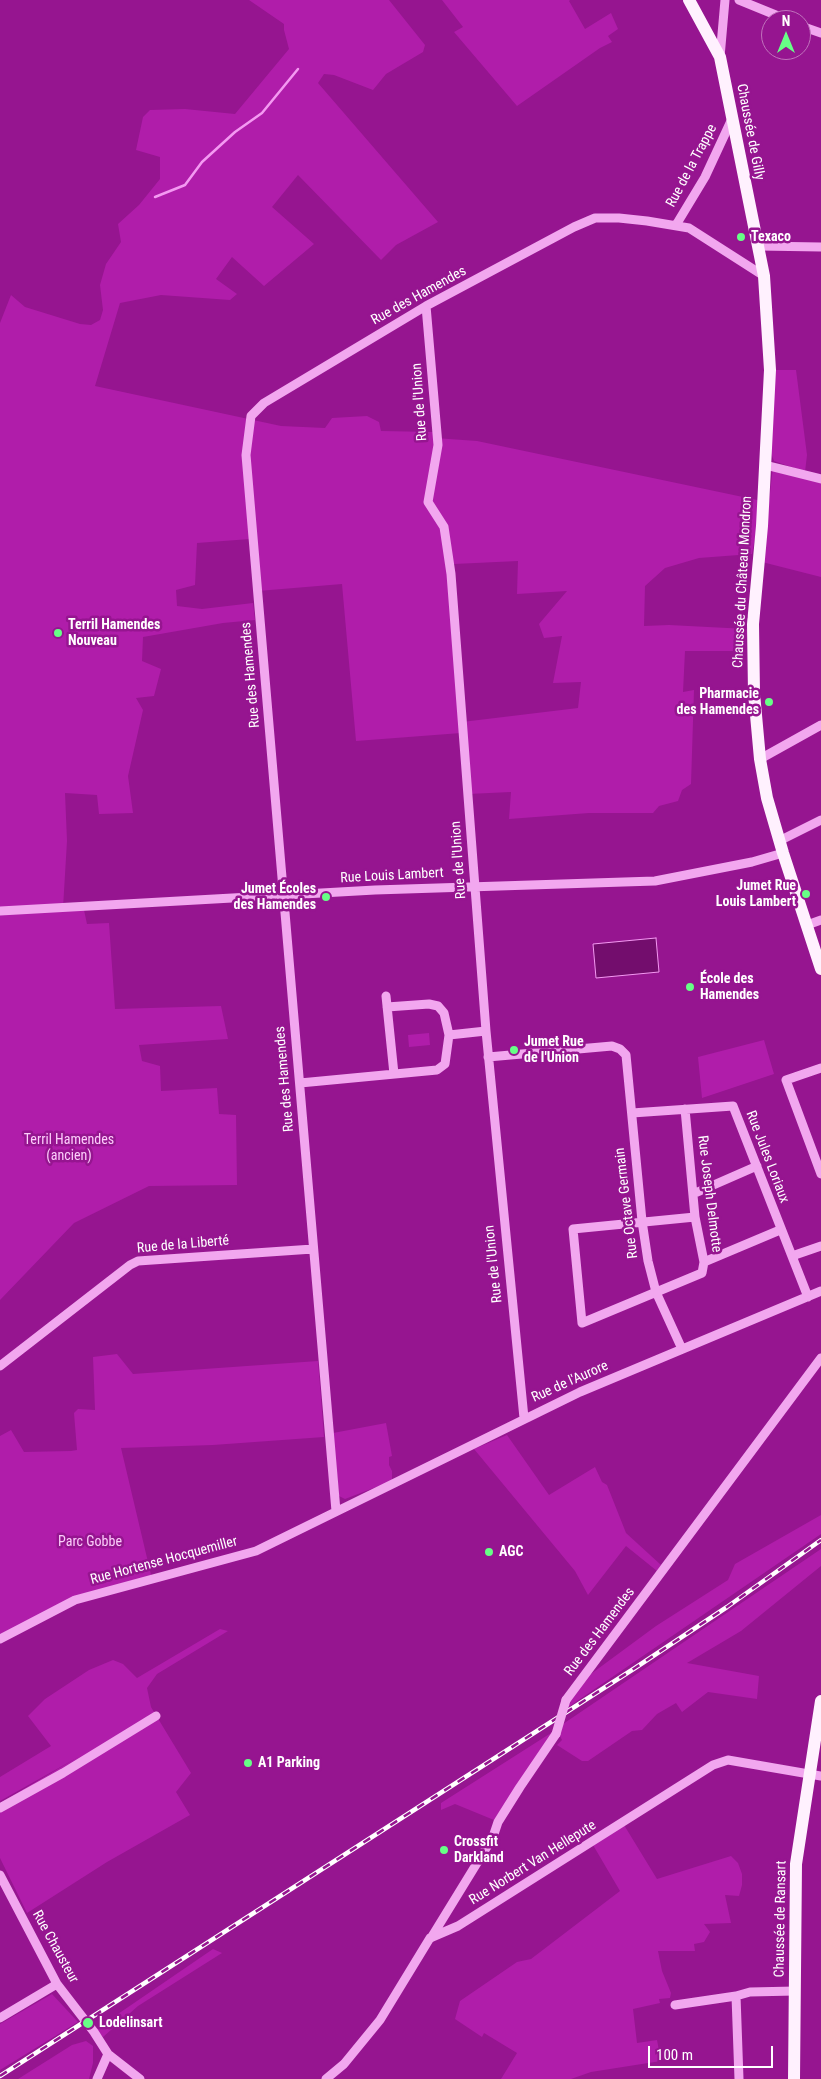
<!DOCTYPE html>
<meta charset="utf-8">
<style>
body{margin:0}
#map{position:relative;width:821px;height:2079px;overflow:hidden;background:#961590;font-family:"Roboto Condensed",sans-serif}
canvas{display:block}
.north{position:absolute;left:761px;top:10px;width:50px;height:50px;box-sizing:border-box;background:#961590;border:1px solid #c073bc;border-radius:50%;rotate:0deg;font-size:14px;font-weight:700;line-height:20px;text-align:center;color:#fff}
.north::after{content:'';display:block;margin:auto;width:18px;height:22px;background:#67ff86;clip-path:polygon(50% 0,100% 100%,50% 72%,0 100%)}
.scale{position:absolute;left:648px;top:2046px;width:125px;height:22px;box-sizing:border-box;border:2px solid #fff;border-top:0;padding-left:6px;font-size:15px;line-height:18px;white-space:nowrap;color:#fff;-webkit-text-stroke:4px #961590;paint-order:stroke}
</style>
<div id="map">
<canvas width="821" height="2079"></canvas>
<div class="north">N</div>
<div class="scale">100 m</div>
</div>
<script>
const g = document.querySelector('canvas').getContext('2d');
g.lineJoin = 'round';
function fillPath(path, color) {
  g.fillStyle = color;
  g.fill(path, 'evenodd');
}
function toPath(rows) {
  const path = new Path2D();
  for (const r of rows) {
    path.moveTo(r[0], r[1]);
    for (let i = 2; i < r.length; i += 2) path.lineTo(r[i], r[i + 1]);
  }
  return path;
}
function strokePath(path, color, width, dash) {
  g.strokeStyle = color;
  g.lineWidth = width;
  g.lineCap = dash ? 'butt' : 'round';
  g.setLineDash(dash || []);
  g.stroke(path);
}
function drawText(font, color, halo, rows, align = 'center') {
  g.font = font + ' "Roboto Condensed",sans-serif';
  g.lineWidth = 5;
  g.setLineDash([]);
  g.textBaseline = 'middle';
  g.strokeStyle = halo;
  g.fillStyle = color;
  for (const [text, x, y, turn = 0] of rows) {
    g.save();
    g.translate(x, y);
    g.rotate((+turn || 0) * Math.PI / 180);
    g.textAlign = isNaN(turn) ? turn : align;
    if (halo) g.strokeText(text, 0, 0);
    g.fillText(text, 0, 0);
    g.restore();
  }
}
fillPath(toPath([
 [249,0,389,0,425,45,423,52,386,74,373,90,334,75,324,74,318,83,438,222,396,245,381,260,298,175,272,207,314,244,264,286,232,257,216,279,237,294,230,300,161,295,120,303,95,386,281,426,325,428,332,418,367,416,379,422,381,431,434,432,435,438,477,441,762,501,752,554,699,558,665,568,645,586,644,626,669,625,747,629,745,651,685,651,683,692,694,690,691,784,682,790,678,801,659,806,653,813,589,813,509,819,511,792,468,794,462,722,578,708,581,682,553,683,562,636,544,638,539,624,567,591,517,594,518,561,454,564,448,549,461,733,356,741,342,584,258,591,250,539,197,543,195,585,176,590,177,606,202,609,253,603,255,620,223,623,143,637,142,661,161,669,154,696,136,698,143,710,128,776,133,813,99,814,97,795,65,793,67,841,63,908,84,910,87,924,109,923,115,1009,221,1006,228,1039,139,1045,142,1061,160,1066,161,1091,217,1088,219,1114,236,1115,237,1185,149,1186,74,1223,0,1300,0,323,11,295,25,307,80,324,91,325,100,320,103,310,100,285,106,264,121,242,118,224,139,205,160,179,160,157,136,150,143,117,150,110,185,109,235,114,289,49,284,30,284,24],
 [442,0,570,0,569,1,585,29,611,13,618,29,608,36,612,42,600,48,517,106,454,32,463,27],
 [772,370,796,370,807,455,805,472,774,461,771,453],
 [773,467,821,481,821,577,762,562],
 [429,1033,430,1045,409,1047,408,1035],
 [764,1040,774,1074,702,1098,698,1057],
 [117,1354,133,1374,318,1361,324,1437,213,1445,121,1448,152,1579,75,1600,0,1639,0,1436,11,1430,24,1452,71,1451,77,1450,74,1413,78,1409,95,1410,93,1357],
 [386,1423,392,1456,389,1457,389,1465,392,1471,392,1481,345,1499,339,1496,333,1433],
 [507,1435,549,1495,595,1467,602,1482,607,1485,626,1533,661,1565,657,1571,626,1546,588,1595,575,1571,474,1449],
 [821,1515,821,1534,567,1708,580,1682,656,1626,728,1580,735,1564],
 [821,1549,821,1566,741,1631,687,1663,759,1676,757,1699,708,1692,682,1712,676,1703,657,1714,642,1730,632,1731,588,1761,582,1761,557,1745,562,1740,560,1736,563,1724],
 [220,1629,228,1631,157,1674,147,1688,151,1707,191,1773,176,1792,190,1815,107,1862,27,1913,0,1858,0,1803,80,1756,0,1801,0,1777,51,1746,28,1716,45,1699,89,1670,113,1660,123,1664,137,1678],
 [551,1733,550,1738,494,1820,455,1804,441,1810,441,1803],
 [624,1825,657,1879,731,1856,738,1863,742,1874,742,1885,739,1896,725,1895,731,1923,704,1924,710,1932,704,1942,694,1944,695,1951,658,1951,662,1971,671,1993,670,1998,659,1999,660,2003,633,2009,637,2043,657,2040,661,2061,591,2072,571,2079,501,2079,517,2053,484,2033,482,2037,455,2019,460,2001,517,1962,531,1959,620,1891,593,1845],
 [213,1949,222,1953,138,2006,103,2037,96,2029],
 [52,1994,78,2022,0,2070,0,2024],
 [86,2041,93,2046,93,2063,89,2079,18,2079,72,2045]
]), '#b01daa');
const water = toPath([
 [656,938,659,972,596,978,593,944,656,938]
]);
fillPath(water, '#730d6d');
strokePath(water, '#f499f2', 1);
strokePath(toPath([
 [155,197,185,185,202,162,235,132,262,113,298,69]
]), '#f499f2', 2.5);
strokePath(toPath([
 [739,0,788,20],
 [801,26,821,33],
 [720,57,725,0],
 [676,225,705,177,731,121],
 [758,246,821,247],
 [426,306,438,445,428,502,444,527,451,574,486,1031,524,1418],
 [765,465,821,479],
 [760,759,821,725],
 [779,841,821,820],
 [0,911,375,890,655,881,752,862,783,853],
 [807,925,821,920],
 [386,996,394,1074],
 [449,1035,486,1031],
 [488,1057,612,1046,620,1049,626,1055,642,1221,648,1261,656,1292,682,1349],
 [821,1068,786,1080,821,1174],
 [300,1083,437,1070,445,1064,449,1035,444,1013,438,1006,429,1004,387,1007],
 [685,1109,695,1217,704,1262,702,1273,582,1323,573,1229,695,1217],
 [632,1113,733,1106,808,1297],
 [693,1194,757,1166],
 [792,1256,821,1246],
 [704,1262,780,1230],
 [0,1366,130,1265,138,1261,313,1249],
 [336,1511,246,455,251,416,264,403,426,306,574,227,595,218,619,218,647,221,689,228,764,276],
 [0,1639,75,1600,256,1551,580,1392,821,1291],
 [566,1700,821,1358],
 [0,1808,63,1773,156,1716],
 [0,1875,57,1984,94,2032,108,2054,140,2079],
 [431,1938,493,1837,498,1822,520,1787,556,1734],
 [675,2005,736,1996],
 [0,2018,57,1984],
 [97,2079,108,2054],
 [326,2079,344,2064,380,2020,430,1938,458,1926,713,1765,728,1760,821,1776],
 [739,2079,736,1996,750,1992,795,1991]
]), '#f2a7ef', 9);
strokePath(toPath([
 [689,0,720,57,764,276,770,370,762,526,753,624,754,693,760,759,767,798,783,853,821,969],
 [794,2079,796,1864,821,1701]
]), '#fff1fe', 12);
const rail = toPath([
 [0,2076,635,1668,727,1607,821,1540]
]);
strokePath(rail, '#fff', 4.5);
strokePath(rail, '#961590', 2.5, [8]);
strokePath(toPath([
 [556,1734,566,1700]
]), '#f2a7ef', 9);
for (const [x, y, r, color] of [
 [741,237,5,"#67ff86"],
 [58,633,5,"#67ff86"],
 [769,702,5,"#67ff86"],
 [806,894,5,"#67ff86"],
 [326,897,5,"#67ff86"],
 [690,987,5,"#67ff86"],
 [514,1050,5,"#67ff86"],
 [489,1552,5,"#67ff86"],
 [248,1763,5,"#67ff86"],
 [444,1850,5,"#67ff86"],
 [88,2023,6,"#67ff86"]
]) {
  const dot = new Path2D();
  dot.arc(x, y, r, 0, 2 * Math.PI);
  g.fillStyle = color;
  g.fill(dot);
  strokePath(dot, '#961590', 2);
}
drawText('14px', '#fff', '#961590', [
 ["Chaussée de Gilly",750,132,79],
 ["Rue de la Trappe",692,166,-62],
 ["Rue des Hamendes",419,296,-29],
 ["Rue de l'Union",420,402,-94],
 ["Chaussée du Château Mondron",743,582,-87],
 ["Rue des Hamendes",251,675,-95],
 ["Rue de l'Union",459,860,-94],
 ["Rue Louis Lambert",392,876,-3],
 ["Rue des Hamendes",285,1079,-95],
 ["Rue Jules Loriaux",767,1157,69],
 ["Rue Joseph Delmotte",709,1194,83],
 ["Rue Octave Germain",627,1203,-97],
 ["Rue de la Liberté",183,1245,-5],
 ["Rue de l'Union",494,1264,-96],
 ["Rue de l'Aurore",570,1382,-24],
 ["Rue Hortense Hocquemiller",164,1561,-15],
 ["Rue des Hamendes",600,1632,-53],
 ["Rue Norbert Van Hellepute",533,1863,-32],
 ["Chaussée de Ransart",781,1919,-89],
 ["Rue Chausteur",55,1947,61]
]);
drawText('bold 14px', '#fff', '#961590', [
 ["Texaco",751,237],
 ["Terril Hamendes",68,625],
 ["Nouveau",68,641],
 ["Pharmacie",759,694,"right"],
 ["des Hamendes",759,710,"right"],
 ["Jumet Rue",796,886,"right"],
 ["Louis Lambert",796,902,"right"],
 ["Jumet Écoles",316,889,"right"],
 ["des Hamendes",316,905,"right"],
 ["École des",700,979],
 ["Hamendes",700,995],
 ["Jumet Rue",524,1042],
 ["de l'Union",524,1058],
 ["AGC",499,1552],
 ["A1 Parking",258,1763],
 ["Crossfit",454,1842],
 ["Darkland",454,1858],
 ["Lodelinsart",99,2023]
], 'left');
drawText('14px', '#fccefb', '#961590', [
 ["Terril Hamendes",69,1140],
 ["(ancien)",69,1156],
 ["Parc Gobbe",90,1542]
]);
</script>
